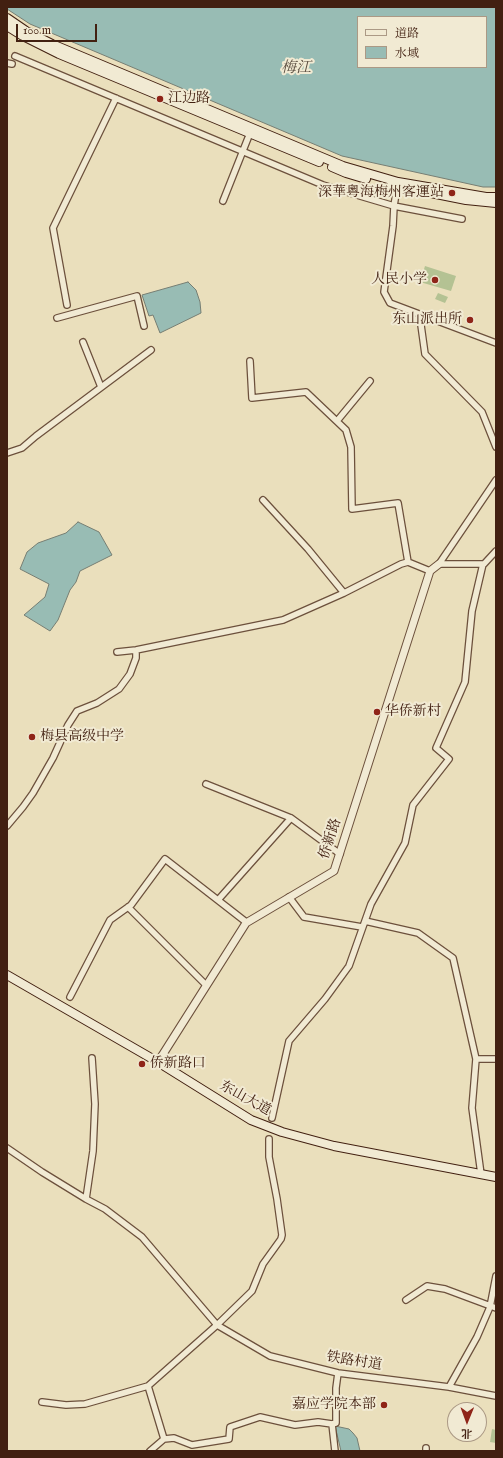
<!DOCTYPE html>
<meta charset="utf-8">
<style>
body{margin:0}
#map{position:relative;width:503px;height:1458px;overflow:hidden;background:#eadfbc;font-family:"IM FELL English","Noto Serif SC",serif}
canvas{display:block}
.frame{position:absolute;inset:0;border:8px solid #422011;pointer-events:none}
.legend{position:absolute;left:357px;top:16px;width:130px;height:52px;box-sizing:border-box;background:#f1ead3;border:1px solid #ab9985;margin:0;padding:5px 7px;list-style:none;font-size:12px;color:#422011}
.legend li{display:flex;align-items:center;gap:8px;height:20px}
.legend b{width:20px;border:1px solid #ab9985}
.north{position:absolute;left:447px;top:1402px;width:40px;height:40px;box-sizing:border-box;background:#f1ead3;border:1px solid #ab9985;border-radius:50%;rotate:181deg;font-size:11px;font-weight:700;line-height:16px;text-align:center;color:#422011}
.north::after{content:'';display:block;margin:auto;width:14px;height:18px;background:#8f2418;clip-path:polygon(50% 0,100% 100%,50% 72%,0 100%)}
.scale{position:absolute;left:16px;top:24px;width:81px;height:18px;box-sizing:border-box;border:2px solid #422011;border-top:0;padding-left:5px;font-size:12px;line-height:14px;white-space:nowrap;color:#422011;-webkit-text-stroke:3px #f1ead3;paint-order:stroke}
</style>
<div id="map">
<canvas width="503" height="1458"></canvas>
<div class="frame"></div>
<ul class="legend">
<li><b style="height:5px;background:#f1ead3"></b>道路</li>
<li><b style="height:11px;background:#98bcb4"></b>水域</li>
</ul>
<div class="north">北</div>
<div class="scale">100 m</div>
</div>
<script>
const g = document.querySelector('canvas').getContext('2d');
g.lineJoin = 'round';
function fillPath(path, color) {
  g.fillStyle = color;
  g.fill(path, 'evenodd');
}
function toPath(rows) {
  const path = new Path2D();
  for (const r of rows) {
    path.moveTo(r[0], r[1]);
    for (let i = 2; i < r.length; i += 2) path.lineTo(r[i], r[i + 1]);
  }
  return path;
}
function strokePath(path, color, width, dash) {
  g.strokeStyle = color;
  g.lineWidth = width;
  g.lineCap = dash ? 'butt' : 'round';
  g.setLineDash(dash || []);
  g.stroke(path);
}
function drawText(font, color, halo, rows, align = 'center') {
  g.font = font + ' "IM FELL English","Noto Serif SC",serif';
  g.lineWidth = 4;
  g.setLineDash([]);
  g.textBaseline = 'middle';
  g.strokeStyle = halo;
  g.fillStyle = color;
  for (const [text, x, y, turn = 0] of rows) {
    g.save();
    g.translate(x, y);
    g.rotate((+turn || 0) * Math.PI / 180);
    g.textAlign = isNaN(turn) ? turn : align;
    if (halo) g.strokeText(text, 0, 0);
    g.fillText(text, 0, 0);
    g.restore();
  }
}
fillPath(toPath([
 [425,266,456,276,451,291,420,282],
 [438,293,448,297,445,303,435,299],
 [492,1429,496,1430,496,1443,490,1442]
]), '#b4c293');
const water = toPath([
 [7,7,496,7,496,187,483,187,342,156,30,24,7,9,7,7],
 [358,17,486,17,486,67,358,67,358,17],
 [188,282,196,290,200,302,201,313,160,333,153,315,149,316,142,295,188,282],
 [78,522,99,532,112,555,80,571,76,582,70,590,58,620,50,631,24,615,45,597,49,584,20,569,27,552,38,543,66,533,78,522],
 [335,1426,349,1429,353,1433,357,1438,360,1451,341,1451,335,1426]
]);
fillPath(water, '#98bcb4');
strokePath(water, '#767e73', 1);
const minor = toPath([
 [15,56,323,185,394,206,462,219],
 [7,63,12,64],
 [397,187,394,206,393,226,384,292,390,303,496,343],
 [223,201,250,133],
 [67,305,53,228,116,98],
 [57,318,137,296,144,326],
 [420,318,425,354,482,412,496,447],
 [83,342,101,387],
 [250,361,252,398,306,392,346,430,351,447,352,509,398,503,408,562],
 [337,421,370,381],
 [7,453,22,448,36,436,151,350],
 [496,480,439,564,484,564,496,551],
 [263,500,308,549,344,593],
 [117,652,136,650,283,620,344,593,401,564,408,562,430,571],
 [206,784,291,818,340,854],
 [7,826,23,807,33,793,53,758,68,725,77,711,97,703,119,689,130,674,136,658,136,650],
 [289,897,304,917,362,927],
 [218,900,291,818],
 [128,907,206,985],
 [365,921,418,933,453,958,476,1059,472,1108,481,1174],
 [70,997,110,920,131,905,165,859,246,922],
 [476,1059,496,1059],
 [272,1118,289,1041,325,999,349,966,371,904,405,843,413,805,449,759,436,748,465,682,472,611,483,564],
 [7,1148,42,1172,86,1199,105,1209,142,1237,217,1325,270,1356,338,1373,449,1387,496,1396],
 [86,1199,93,1151,95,1104,92,1058],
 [406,1300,427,1286,445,1289,496,1308],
 [148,1386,164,1439],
 [449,1387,477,1337,490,1307,496,1276],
 [42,1402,66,1405,85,1404,148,1386,217,1325,252,1291,263,1264,281,1239,282,1235,277,1199,269,1157,269,1139],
 [164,1439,174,1438,192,1445,229,1439,230,1427,260,1417,295,1425,318,1422,332,1424],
 [150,1451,164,1439],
 [335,1451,332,1424,336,1423,336,1388,338,1373],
 [426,1451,426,1448]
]);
const tertiary = toPath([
 [158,1062,246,923,334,871,430,571,439,564]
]);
const secondary = toPath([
 [7,18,26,31,52,44,343,166,398,182,486,197,496,197],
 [7,26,23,36,59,54,319,162],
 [332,167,346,173,366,179],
 [391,185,466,200,496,203],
 [7,975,158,1062,251,1120,282,1132,334,1146,496,1177]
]);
strokePath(minor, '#6c503c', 8);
strokePath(tertiary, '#6c503c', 9);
strokePath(secondary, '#422011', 10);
strokePath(minor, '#f1ead3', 5.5);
strokePath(tertiary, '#f1ead3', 7);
strokePath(secondary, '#f1ead3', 8);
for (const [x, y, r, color] of [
 [160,99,4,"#8f2418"],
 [452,193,4,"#8f2418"],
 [435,280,4,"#8f2418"],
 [470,320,4,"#8f2418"],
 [377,712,4,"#8f2418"],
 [32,737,4,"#8f2418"],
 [142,1064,4,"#8f2418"],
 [384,1405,4,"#8f2418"]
]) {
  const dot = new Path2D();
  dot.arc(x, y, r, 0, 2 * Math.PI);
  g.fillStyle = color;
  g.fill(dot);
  strokePath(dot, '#f1ead3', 1.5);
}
drawText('14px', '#422011', '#f1ead3', [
 ["江边路",168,99],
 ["深華粵海梅州客運站",444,193,"right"],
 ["人民小学",427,280,"right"],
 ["东山派出所",462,320,"right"],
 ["华侨新村",385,712],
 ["梅县高级中学",40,737],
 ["侨新路口",150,1064],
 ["嘉应学院本部",376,1405,"right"]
], 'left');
drawText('14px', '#422011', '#f1ead3', [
 ["侨新路",331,839,-72],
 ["东山大道",245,1099,29],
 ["铁路村道",354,1362,9]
]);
drawText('italic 15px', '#5c4f42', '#f1ead3', [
 ["梅江",296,69]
]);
</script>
